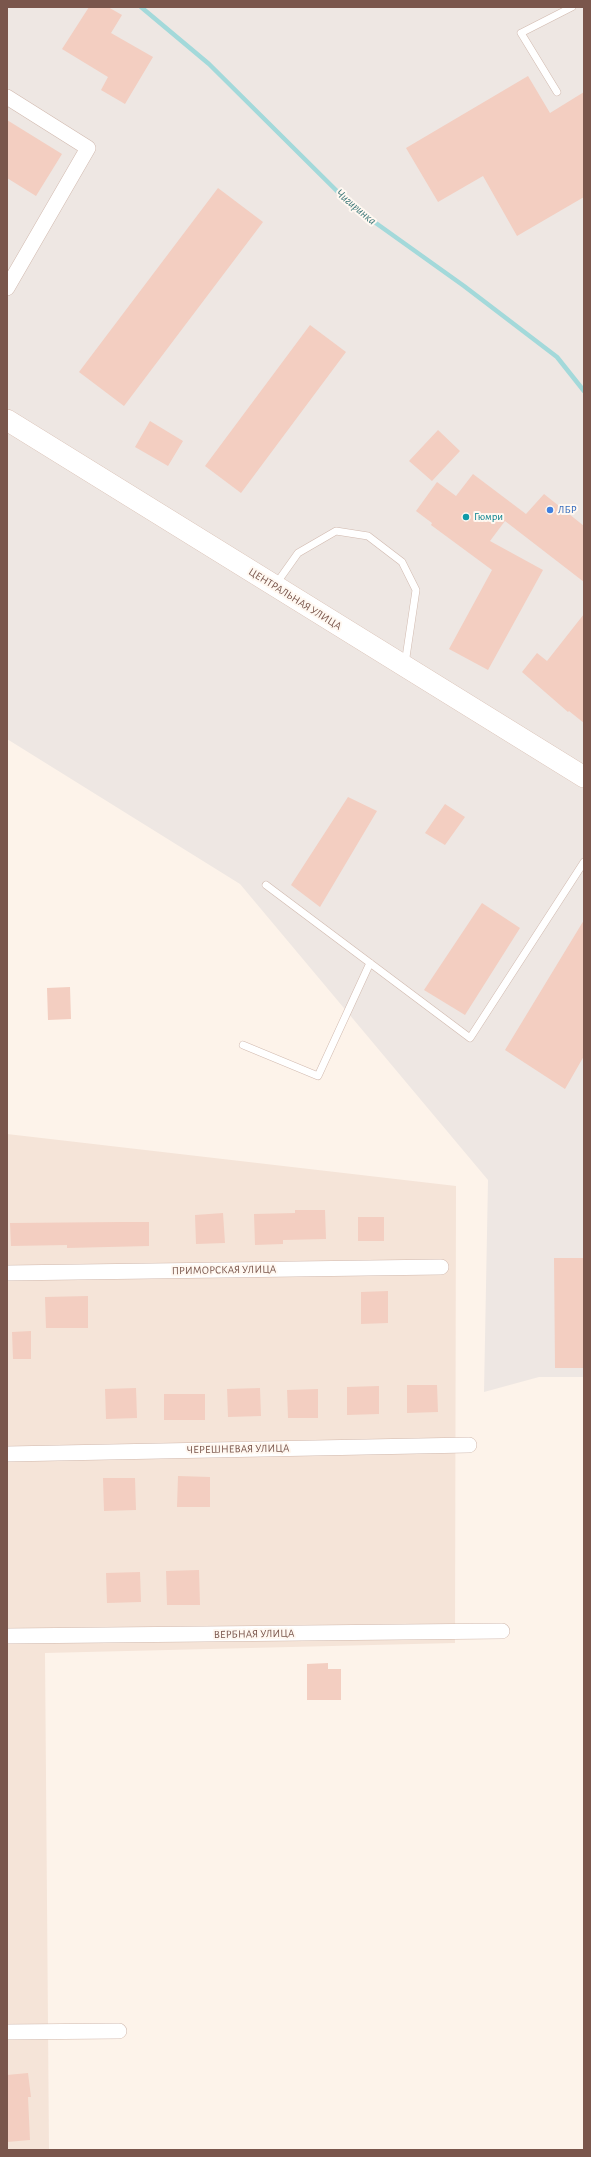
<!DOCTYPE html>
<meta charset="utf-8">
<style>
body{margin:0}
#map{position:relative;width:591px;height:2157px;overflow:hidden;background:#fdf3ea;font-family:"Alegreya Sans",sans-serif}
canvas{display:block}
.frame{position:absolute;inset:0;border:8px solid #7a564c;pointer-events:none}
</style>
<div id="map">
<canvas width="591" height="2157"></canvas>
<div class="frame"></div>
</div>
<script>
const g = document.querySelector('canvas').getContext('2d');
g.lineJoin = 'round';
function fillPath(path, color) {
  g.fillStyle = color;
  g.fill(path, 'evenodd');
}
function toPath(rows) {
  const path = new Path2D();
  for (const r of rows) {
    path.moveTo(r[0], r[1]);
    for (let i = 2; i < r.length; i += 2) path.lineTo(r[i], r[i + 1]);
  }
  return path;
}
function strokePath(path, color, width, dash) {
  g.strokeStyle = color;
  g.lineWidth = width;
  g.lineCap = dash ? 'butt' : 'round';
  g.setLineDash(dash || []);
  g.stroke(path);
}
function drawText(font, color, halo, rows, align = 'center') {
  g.font = font + ' "Alegreya Sans",sans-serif';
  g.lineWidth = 4;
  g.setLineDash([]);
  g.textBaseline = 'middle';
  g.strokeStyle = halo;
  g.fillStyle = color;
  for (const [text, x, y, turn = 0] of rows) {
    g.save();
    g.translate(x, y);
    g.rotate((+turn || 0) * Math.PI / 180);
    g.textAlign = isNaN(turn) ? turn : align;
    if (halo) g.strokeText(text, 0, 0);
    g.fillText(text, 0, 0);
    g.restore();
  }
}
fillPath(toPath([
 [7,1134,456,1186,455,1643,45,1653,49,2150,7,2150]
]), '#f5e4d8');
fillPath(toPath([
 [7,7,584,7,584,1377,539,1377,484,1392,488,1180,240,884,7,739]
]), '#eee7e3');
strokePath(toPath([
 [141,7,209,64,352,206,464,286,557,357,584,391]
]), '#a3d9da', 4.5);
fillPath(toPath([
 [89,7,108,7,122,15,111,33,153,57,125,104,101,90,108,77,62,49],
 [528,76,550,113,584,92,584,197,517,236,483,176,438,202,406,148],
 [7,120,62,154,36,196,7,178],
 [218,188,263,222,124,406,79,372],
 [310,325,346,352,241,493,205,466],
 [150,421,183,441,168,466,135,447],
 [438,430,460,451,432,481,409,461],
 [473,474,526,514,544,494,584,526,584,582,505,521,490,541,543,570,488,670,449,649,492,570,431,525,432,523,416,511,437,482,456,496],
 [584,614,584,723,569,711,568,712,522,672,537,653,547,661],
 [348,797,377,811,320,907,291,885],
 [445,804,465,817,445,845,425,833],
 [482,903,520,928,465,1015,424,990],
 [584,920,584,1056,565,1089,505,1050],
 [70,987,71,1019,48,1020,47,988],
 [295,1210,325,1210,326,1239,283,1240,283,1244,255,1245,254,1214,295,1213],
 [223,1213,225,1243,196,1244,195,1215],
 [358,1217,384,1217,384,1241,358,1241],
 [121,1222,149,1222,149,1246,67,1248,67,1245,11,1246,10,1223],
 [554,1258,584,1258,584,1368,555,1368],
 [388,1291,388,1323,361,1324,361,1292],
 [88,1296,88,1328,46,1328,45,1297],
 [31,1331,31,1359,13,1359,12,1332],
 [407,1385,437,1385,438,1412,407,1413],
 [379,1386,379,1414,347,1415,347,1387],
 [136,1388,137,1418,106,1419,105,1389],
 [260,1388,261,1416,228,1417,227,1389],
 [318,1389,318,1418,288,1418,287,1390],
 [164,1394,205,1394,205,1420,164,1420],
 [178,1476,210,1477,210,1507,177,1507],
 [103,1478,135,1478,136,1510,104,1511],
 [199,1570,200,1605,167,1605,166,1571],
 [140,1572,141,1602,107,1603,106,1573],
 [328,1663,328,1669,341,1669,341,1700,307,1700,307,1664],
 [28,2073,31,2097,28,2097,30,2140,7,2142,7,2075]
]), '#f3cec1');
const lane = toPath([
 [557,92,521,33,572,7],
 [276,584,298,553,336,531,368,536,402,562,416,590,405,664],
 [266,885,470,1038,584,862],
 [243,1045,318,1076,370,963]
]);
const street = toPath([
 [7,97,88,148,7,288],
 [7,1273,441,1267],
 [7,1454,469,1445],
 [7,1636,502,1631],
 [7,2032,119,2031]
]);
const secondary = toPath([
 [7,420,584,777]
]);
strokePath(lane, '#d1b9ae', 8);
strokePath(street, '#d1b9ae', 16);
strokePath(secondary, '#d6bbae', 22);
strokePath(lane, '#fff', 7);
strokePath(street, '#fff', 15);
strokePath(secondary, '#fff', 21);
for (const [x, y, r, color] of [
 [550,510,4,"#3f7fe0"],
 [466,517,4,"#0f9aa8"]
]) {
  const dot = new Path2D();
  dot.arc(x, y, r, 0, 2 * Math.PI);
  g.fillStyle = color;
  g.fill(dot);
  strokePath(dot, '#fff8f1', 1.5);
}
drawText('11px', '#366cbe', '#fff8f1', [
 ["ЛБР",558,510]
], 'left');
drawText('11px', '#0d838f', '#fff8f1', [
 ["Гюмри",474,517]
], 'left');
drawText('11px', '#7a564c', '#fff8f1', [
 ["ЦЕНТРАЛЬНАЯ УЛИЦА",295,599,32],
 ["ПРИМОРСКАЯ УЛИЦА",224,1270,-1],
 ["ЧЕРЕШНЕВАЯ УЛИЦА",238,1449,-1],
 ["ВЕРБНАЯ УЛИЦА",254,1634,-1]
]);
drawText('italic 12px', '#3b7677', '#fff8f1', [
 ["Чигиринка",356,207,40]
]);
</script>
